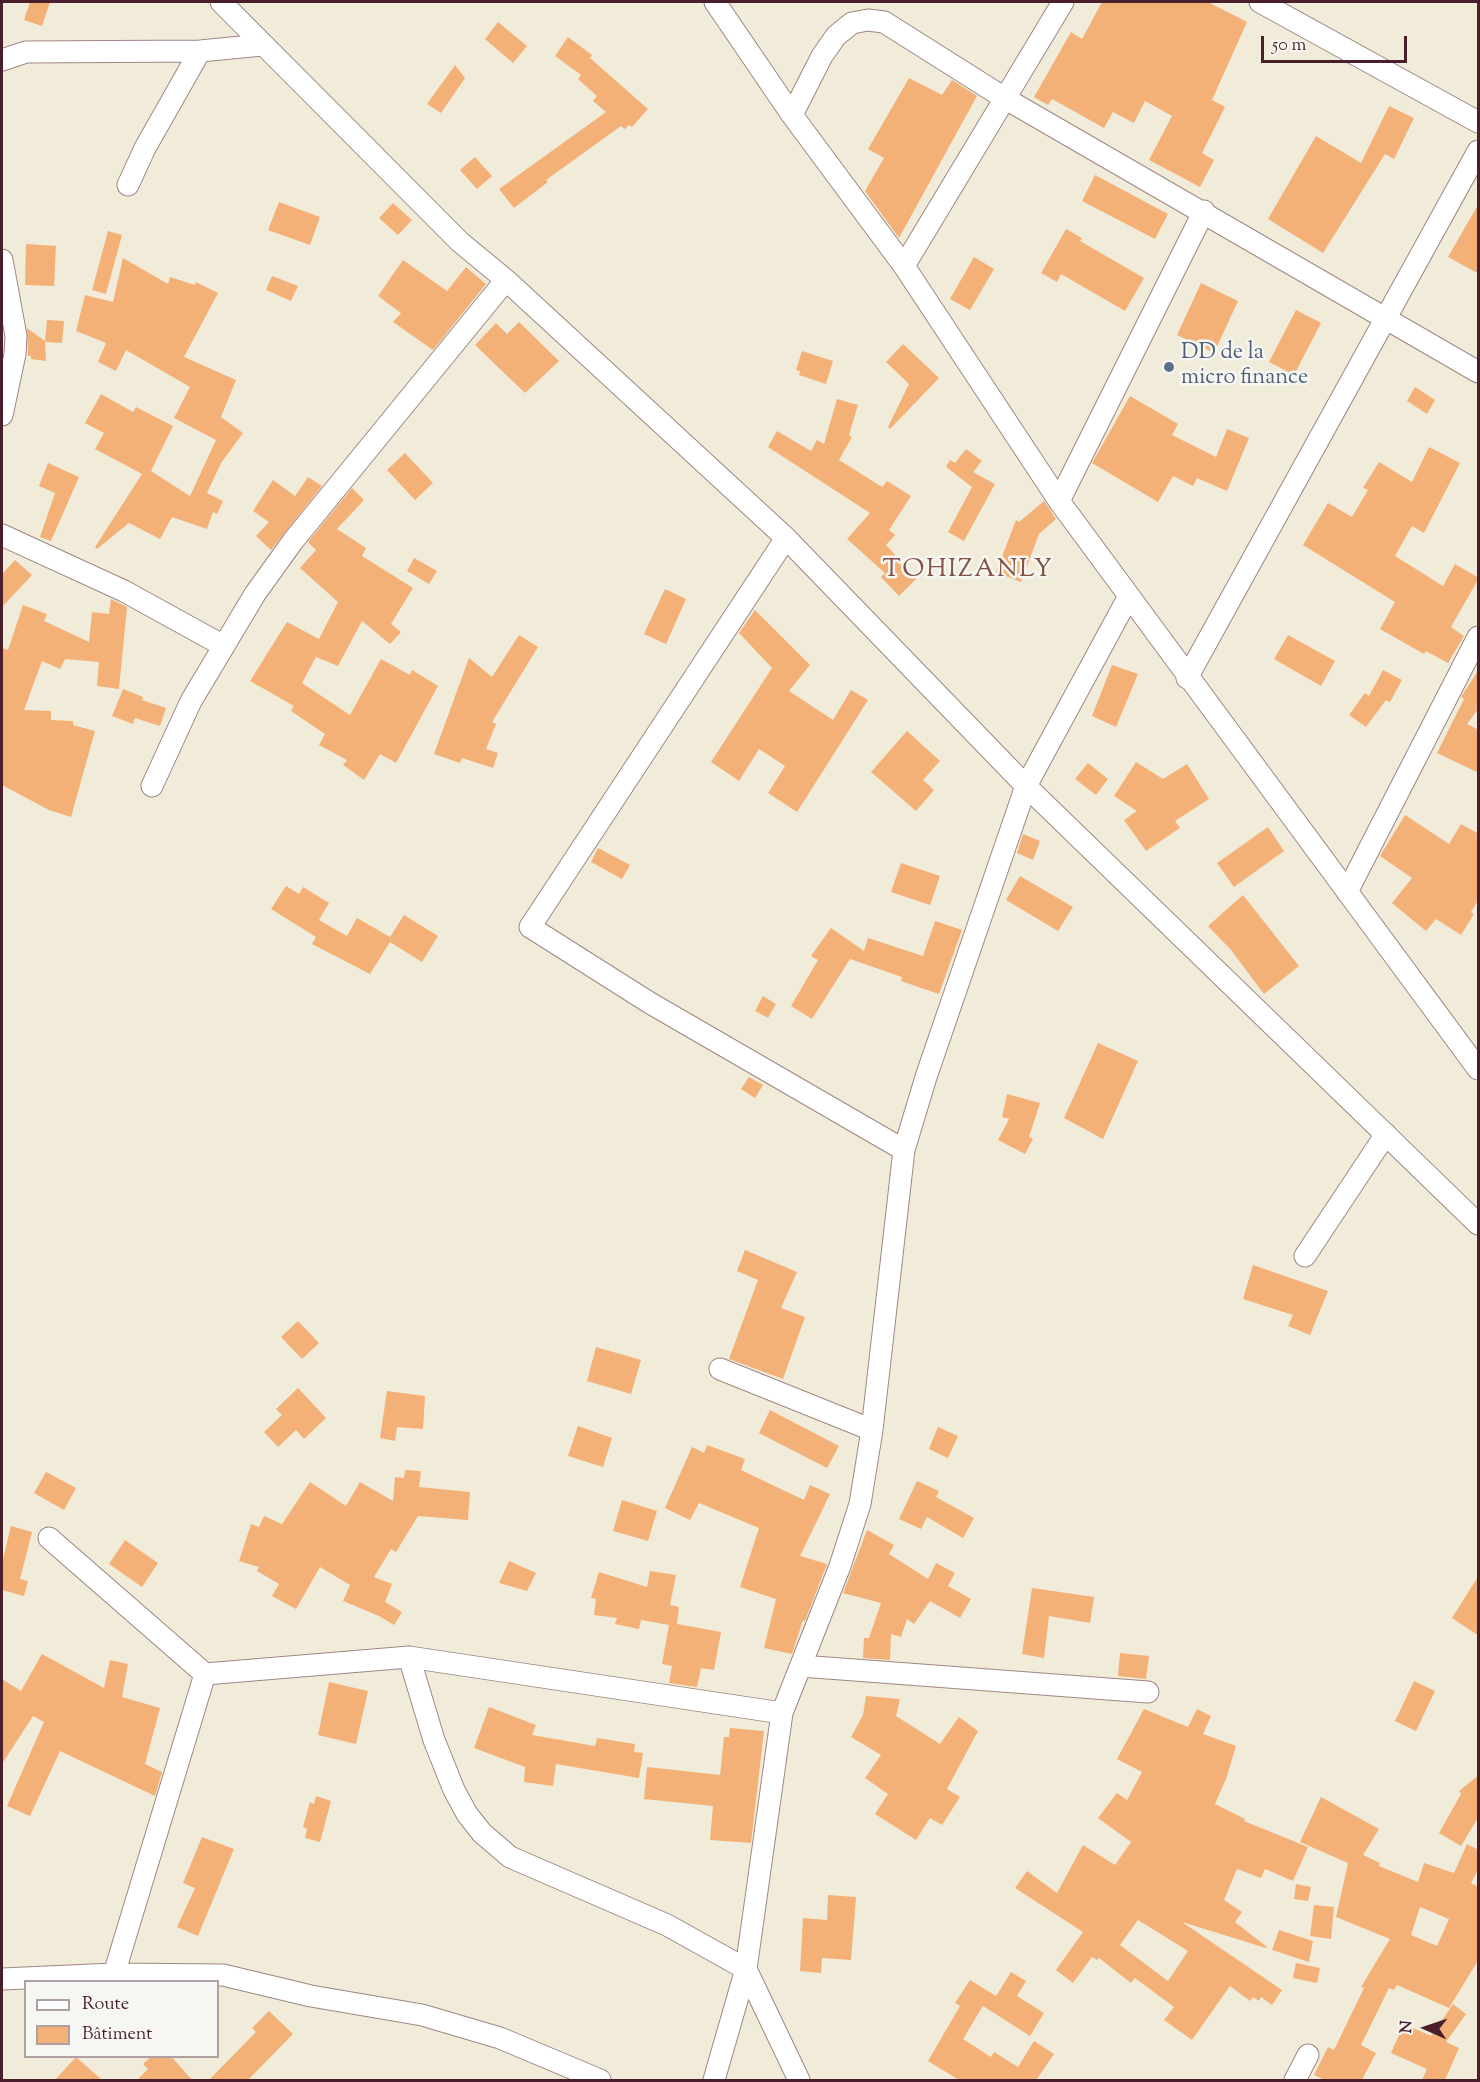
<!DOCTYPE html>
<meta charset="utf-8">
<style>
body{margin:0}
#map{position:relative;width:1480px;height:2082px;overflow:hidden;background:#f1ecda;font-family:"Sorts Mill Goudy",serif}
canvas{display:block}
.frame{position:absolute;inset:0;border:3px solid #4a1f2b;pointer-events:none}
.legend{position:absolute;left:24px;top:1980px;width:195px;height:78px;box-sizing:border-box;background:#f6f6f2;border:2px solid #b1a0a2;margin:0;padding:8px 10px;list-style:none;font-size:18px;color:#4a1f2b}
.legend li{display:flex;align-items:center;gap:12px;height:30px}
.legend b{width:30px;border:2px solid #b1a0a2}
.north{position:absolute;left:1396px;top:1998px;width:60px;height:60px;-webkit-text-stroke:4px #f6f6f2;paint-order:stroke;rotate:273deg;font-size:16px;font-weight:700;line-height:24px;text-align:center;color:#4a1f2b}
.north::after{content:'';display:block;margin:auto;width:21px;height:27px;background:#4a1f2b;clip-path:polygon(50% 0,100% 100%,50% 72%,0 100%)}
.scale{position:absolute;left:1261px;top:36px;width:146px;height:27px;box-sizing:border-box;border:3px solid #4a1f2b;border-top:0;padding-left:8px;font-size:18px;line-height:21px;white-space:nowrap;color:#4a1f2b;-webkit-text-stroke:4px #f6f6f2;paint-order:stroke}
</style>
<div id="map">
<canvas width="1480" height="2082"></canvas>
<div class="frame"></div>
<ul class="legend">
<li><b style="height:8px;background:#fff"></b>Route</li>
<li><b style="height:16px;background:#f3b177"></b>Bâtiment</li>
</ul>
<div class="north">N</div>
<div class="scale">50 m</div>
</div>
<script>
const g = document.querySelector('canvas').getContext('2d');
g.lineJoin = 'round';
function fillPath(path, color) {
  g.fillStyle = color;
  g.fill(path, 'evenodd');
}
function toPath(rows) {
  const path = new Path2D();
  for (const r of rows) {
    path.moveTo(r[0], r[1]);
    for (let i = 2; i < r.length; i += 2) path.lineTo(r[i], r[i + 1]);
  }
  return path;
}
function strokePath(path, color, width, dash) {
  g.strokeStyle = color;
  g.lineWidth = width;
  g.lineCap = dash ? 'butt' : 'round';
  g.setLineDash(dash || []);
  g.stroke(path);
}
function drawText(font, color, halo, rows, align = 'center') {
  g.font = font + ' "Sorts Mill Goudy",serif';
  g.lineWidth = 5;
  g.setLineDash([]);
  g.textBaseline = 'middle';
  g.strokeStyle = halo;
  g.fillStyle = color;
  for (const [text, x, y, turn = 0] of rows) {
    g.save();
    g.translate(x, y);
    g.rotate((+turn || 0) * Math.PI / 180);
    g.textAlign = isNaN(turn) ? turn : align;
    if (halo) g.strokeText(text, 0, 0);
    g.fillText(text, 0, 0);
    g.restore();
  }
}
fillPath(toPath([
 [30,2,50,2,42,26,24,20],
 [1102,2,1208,2,1247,22,1212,100,1225,107,1202,153,1214,160,1200,187,1149,160,1172,116,1145,101,1134,123,1113,112,1104,128,1052,99,1048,105,1034,97,1071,32,1082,39],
 [498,22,527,46,513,63,485,39],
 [568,37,592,55,590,58,648,109,632,127,629,125,625,129,621,126,546,180,548,182,514,208,499,189,606,112,593,101,597,96,578,79,581,75,555,56],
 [455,65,465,78,441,113,427,104],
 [909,78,942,95,952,80,977,96,899,238,865,191,884,158,868,149],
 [1389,106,1414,118,1394,159,1385,154,1323,253,1268,219,1316,136,1361,163],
 [475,157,492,176,477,189,460,170],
 [1095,175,1168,214,1155,239,1082,201],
 [279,202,320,217,310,245,268,230],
 [393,203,412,220,398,235,379,218],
 [1479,203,1479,274,1448,257],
 [1066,229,1082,238,1080,241,1144,278,1125,311,1061,274,1057,282,1041,273],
 [108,231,122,235,106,294,92,290],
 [26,244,56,246,54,286,25,285],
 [974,257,994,269,970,310,950,299],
 [123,258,168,284,170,277,195,285,196,282,218,293,184,357,236,380,221,417,243,433,221,463,207,493,223,501,217,514,213,512,207,529,172,517,160,539,129,523,97,549,95,547,142,474,95,449,104,433,85,423,101,394,133,412,136,407,173,426,151,471,190,496,216,440,174,418,190,387,126,350,116,371,98,362,106,343,76,331,85,295,113,302],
 [403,260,447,291,466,267,486,284,433,350,393,322,401,313,378,296],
 [272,276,298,286,291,301,266,290],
 [1201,283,1238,301,1214,353,1177,335],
 [1296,310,1321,323,1294,375,1269,362],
 [47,320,64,321,62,343,45,342,46,361,31,359,31,356,28,356,27,328,45,341],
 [519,322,559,361,525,393,475,345,496,323,507,334],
 [903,344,939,378,890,429,888,427,909,384,886,362],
 [802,351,833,361,826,384,799,375,800,371,796,370],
 [1415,387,1435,400,1427,414,1407,401],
 [1130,396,1178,424,1172,435,1216,457,1227,429,1249,438,1227,491,1197,478,1193,486,1173,476,1158,502,1092,463],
 [837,399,858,405,849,435,852,437,839,460,882,487,887,481,911,496,889,530,895,535,886,545,917,578,899,596,881,577,885,573,847,539,870,513,768,447,777,431,811,451,817,440,824,444],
 [1429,447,1460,463,1424,533,1412,526,1395,556,1443,586,1455,564,1479,578,1451,627,1464,636,1448,663,1426,651,1424,654,1380,629,1395,602,1303,545,1328,503,1352,517,1368,490,1363,488,1379,462,1412,482],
 [966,449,982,461,973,472,995,484,964,541,948,532,972,487,946,467,950,460,955,463],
 [405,453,433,483,415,500,387,470],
 [48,463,79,477,51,541,40,537,55,493,39,486],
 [308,477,322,486,271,550,256,536,269,522,253,511,273,480,295,496],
 [352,488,364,500,337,529,366,548,362,556,413,588,391,624,401,632,390,644,362,621,338,666,316,657,302,683,350,715,381,659,410,675,412,670,438,686,396,763,380,754,364,780,343,765,347,760,319,745,325,734,291,711,294,706,250,681,287,622,319,639,338,602,300,568,316,550,308,542],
 [1044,501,1056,519,1039,534,1021,582,996,572,1016,520,1019,522],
 [414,558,437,571,429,584,407,571],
 [15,560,32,575,2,607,2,574],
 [665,589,686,599,666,644,644,634],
 [111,599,127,607,119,689,97,686,99,662,65,659,60,669,42,661,24,710,51,711,51,720,73,721,73,725,95,731,71,817,49,810,2,785,2,648,8,650,23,605,47,614,44,621,89,642,92,612,109,614],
 [755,610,810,665,789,691,833,720,851,690,868,700,797,812,768,793,785,766,759,749,739,781,711,762,772,668,739,633],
 [519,635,538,647,492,722,496,724,486,749,498,753,493,768,462,758,460,763,434,754,469,658,492,677],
 [1288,635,1335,661,1321,686,1274,659],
 [1112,665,1138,674,1116,727,1092,716],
 [1479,669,1479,708,1467,724,1479,730,1479,773,1437,753,1464,699,1461,697],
 [1383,670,1402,680,1390,702,1386,700,1366,727,1349,715,1365,693,1369,696],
 [123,689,143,697,142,700,166,708,160,726,135,718,133,724,112,716],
 [907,731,940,761,923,780,934,790,916,811,871,772],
 [1136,762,1163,779,1187,764,1209,799,1175,821,1180,828,1146,851,1124,820,1137,811,1114,796],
 [1088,763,1108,779,1096,795,1075,779],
 [1405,815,1449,844,1461,824,1479,834,1479,899,1471,912,1474,914,1461,935,1436,919,1426,931,1392,903,1412,878,1380,856],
 [1268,827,1284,851,1234,887,1217,863],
 [1023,834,1040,841,1033,860,1017,853],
 [598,848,630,865,622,879,591,862],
 [901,863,940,876,930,905,891,892],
 [1020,876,1073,907,1058,931,1006,900],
 [286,886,299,894,303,887,329,903,319,920,347,936,357,918,390,937,404,915,438,936,422,962,390,942,370,974,312,944,316,937,271,909],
 [1243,895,1299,966,1264,994,1231,950,1208,926],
 [935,921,962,930,939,994,901,981,902,977,850,959,812,1019,791,1006,818,960,811,956,831,928,864,951,868,938,923,956],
 [763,996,776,1004,768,1018,755,1011],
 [1098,1043,1138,1061,1103,1139,1064,1118],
 [749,1077,763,1085,755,1098,741,1089],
 [1007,1094,1040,1103,1029,1137,1033,1139,1025,1154,998,1140,1009,1119,1002,1117],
 [745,1250,797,1272,781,1308,805,1317,783,1379,729,1359,758,1280,737,1271],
 [1253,1265,1328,1291,1310,1335,1288,1326,1293,1315,1243,1299],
 [298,1321,319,1343,302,1359,281,1337],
 [596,1347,641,1360,631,1394,587,1381],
 [298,1388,326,1418,304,1439,296,1430,278,1447,264,1432,282,1415,276,1409],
 [387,1391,425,1396,423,1429,397,1427,395,1441,380,1438],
 [770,1410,839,1446,827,1468,759,1433],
 [578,1426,612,1438,603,1467,568,1456],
 [938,1427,958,1436,948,1458,929,1449],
 [707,1445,745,1459,741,1470,804,1500,810,1485,830,1494,800,1556,827,1564,805,1621,803,1620,792,1654,764,1648,776,1599,740,1587,759,1528,699,1503,690,1520,665,1508,692,1447,704,1453],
 [405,1470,421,1471,419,1487,470,1492,468,1520,418,1516,396,1552,391,1549,374,1577,392,1584,385,1602,402,1612,394,1625,379,1616,343,1601,350,1585,320,1567,296,1609,272,1596,279,1584,257,1571,259,1567,239,1561,251,1524,259,1527,264,1516,282,1524,310,1482,346,1506,360,1482,393,1501,395,1477,404,1478],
 [46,1472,76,1488,64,1510,34,1493],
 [917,1481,939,1491,936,1497,974,1518,963,1538,927,1517,921,1529,899,1519],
 [622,1500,657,1511,648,1541,613,1531],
 [11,1526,32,1532,20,1579,28,1581,24,1596,2,1590,2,1563],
 [867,1530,894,1545,889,1554,928,1579,936,1563,955,1573,948,1586,971,1599,960,1618,930,1601,914,1624,907,1619,901,1637,891,1634,890,1660,863,1658,864,1638,869,1638,881,1603,843,1593],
 [125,1540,158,1563,142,1587,109,1564],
 [509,1561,536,1573,527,1591,499,1583],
 [650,1571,676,1575,670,1605,679,1607,677,1624,721,1632,714,1670,701,1668,697,1687,669,1683,672,1666,662,1664,669,1625,641,1620,639,1629,615,1624,617,1618,594,1615,596,1599,591,1598,599,1572,647,1587],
 [1479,1575,1479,1636,1452,1618],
 [1032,1588,1094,1597,1090,1623,1049,1616,1044,1658,1022,1654],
 [1120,1653,1149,1656,1146,1679,1118,1676],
 [42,1654,104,1688,110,1660,128,1664,122,1697,160,1708,145,1764,162,1772,155,1796,60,1751,30,1816,7,1806,44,1722,33,1716,2,1764,2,1679,21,1691],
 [1414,1681,1435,1691,1416,1731,1395,1721],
 [329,1682,368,1691,356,1744,318,1735],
 [866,1696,900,1699,896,1716,940,1744,959,1717,978,1731,947,1789,960,1797,942,1825,930,1818,916,1840,875,1814,888,1794,865,1778,881,1755,851,1737,863,1715],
 [489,1707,536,1725,532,1735,595,1746,597,1738,635,1744,634,1752,643,1753,639,1778,556,1764,553,1786,524,1782,525,1767,474,1748],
 [1144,1709,1188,1727,1197,1709,1211,1716,1203,1734,1236,1746,1226,1779,1215,1804,1245,1819,1244,1821,1308,1847,1293,1881,1265,1869,1261,1878,1237,1869,1224,1900,1242,1912,1235,1922,1267,1947,1266,1948,1182,1922,1282,1990,1272,2005,1261,1997,1259,2001,1253,1997,1250,2001,1230,1986,1192,2040,1164,2020,1174,2007,1135,1978,1131,1983,1099,1958,1097,1960,1092,1957,1073,1983,1056,1970,1083,1932,1015,1888,1027,1871,1057,1893,1083,1845,1115,1865,1131,1842,1098,1818,1117,1793,1127,1800,1142,1772,1117,1759],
 [1138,1920,1188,1951,1168,1981,1120,1945],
 [730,1728,764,1731,751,1843,710,1840,713,1806,644,1799,647,1767,720,1775,724,1737,729,1737],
 [1479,1775,1479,1816,1461,1846,1439,1833,1461,1794,1459,1791],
 [316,1796,331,1801,320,1842,305,1838,307,1829,303,1827,310,1802,314,1804],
 [1321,1797,1379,1829,1363,1855,1380,1863,1379,1866,1418,1882,1424,1863,1454,1873,1467,1844,1479,1850,1479,1868,1471,1883,1479,1887,1479,1959,1449,2008,1397,1985,1394,1990,1389,1988,1361,2045,1376,2053,1362,2080,1325,2080,1314,2075,1328,2047,1334,2050,1364,1988,1361,1987,1390,1939,1336,1917,1348,1863,1300,1842],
 [1420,1907,1449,1919,1437,1946,1411,1935],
 [202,1837,234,1849,198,1936,177,1927,195,1888,183,1883],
 [1296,1884,1311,1887,1308,1901,1294,1899],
 [828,1895,856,1897,851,1960,822,1958,821,1973,800,1971,803,1918,827,1920],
 [1314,1905,1334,1907,1331,1939,1310,1936],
 [1279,1930,1313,1941,1309,1962,1272,1950],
 [1296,1963,1320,1968,1317,1983,1293,1978],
 [1011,1972,1026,1981,1017,1996,1044,2013,1030,2036,983,2006,963,2039,991,2057,994,2052,1018,2067,1034,2041,1054,2054,1037,2079,1040,2080,959,2080,928,2061,960,2006,955,2003,970,1980,996,1996],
 [1453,2004,1466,2014,1446,2042,1459,2048,1445,2080,1422,2080,1427,2069,1391,2053,1404,2024,1431,2036],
 [269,2011,293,2034,248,2080,209,2080,256,2032,252,2028],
 [152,2056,171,2056,192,2080,137,2080,148,2069,143,2064],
 [76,2057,102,2080,55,2080]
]), '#f3b177');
const street = toPath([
 [221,2,460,242,506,280,786,538,1026,786,1478,1224],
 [715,2,792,115,904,266,1059,501,1478,1069],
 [1260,2,1478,122],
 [2,60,26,52,200,51,262,45],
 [792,115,822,56,836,36,852,23,868,20,884,22,1006,99,1478,372],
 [128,185,145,148,200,51],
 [2,260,16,336,15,354,2,415],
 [904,266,1063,2],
 [1059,501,1204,211],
 [2,535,124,591,222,645],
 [786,538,530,927,650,1003,904,1150],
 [1187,678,1478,151],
 [152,786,191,701,255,594,293,541,506,280],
 [1347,892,1478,637],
 [1305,1256,1386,1134],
 [720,1369,872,1430],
 [49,1538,205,1674,409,1657,782,1713],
 [409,1657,434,1740,454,1790,467,1814,482,1833,510,1857,667,1925,746,1969,799,2080],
 [801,1666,1148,1692],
 [114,1974,205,1674],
 [2,1979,114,1974,223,1975,311,1996,422,2015,500,2038,600,2080],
 [714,2080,746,1969,782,1713,840,1566,860,1504,872,1430,904,1150,926,1077,1026,786,1129,596],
 [1295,2080,1308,2055]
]);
strokePath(street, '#9e8682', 23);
strokePath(street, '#fff', 21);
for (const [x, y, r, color] of [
 [1169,367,6,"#5c6f8a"]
]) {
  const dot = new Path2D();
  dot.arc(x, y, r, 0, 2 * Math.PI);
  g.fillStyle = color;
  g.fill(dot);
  strokePath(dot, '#f6f6f2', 2);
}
drawText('22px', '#4e5e75', '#f6f6f2', [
 ["DD de la",1181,354],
 ["micro finance",1181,379]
], 'left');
g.letterSpacing = '1.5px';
drawText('26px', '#855246', '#f6f6f2', [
 ["TOHIZANLY",968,572]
]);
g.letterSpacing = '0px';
</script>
